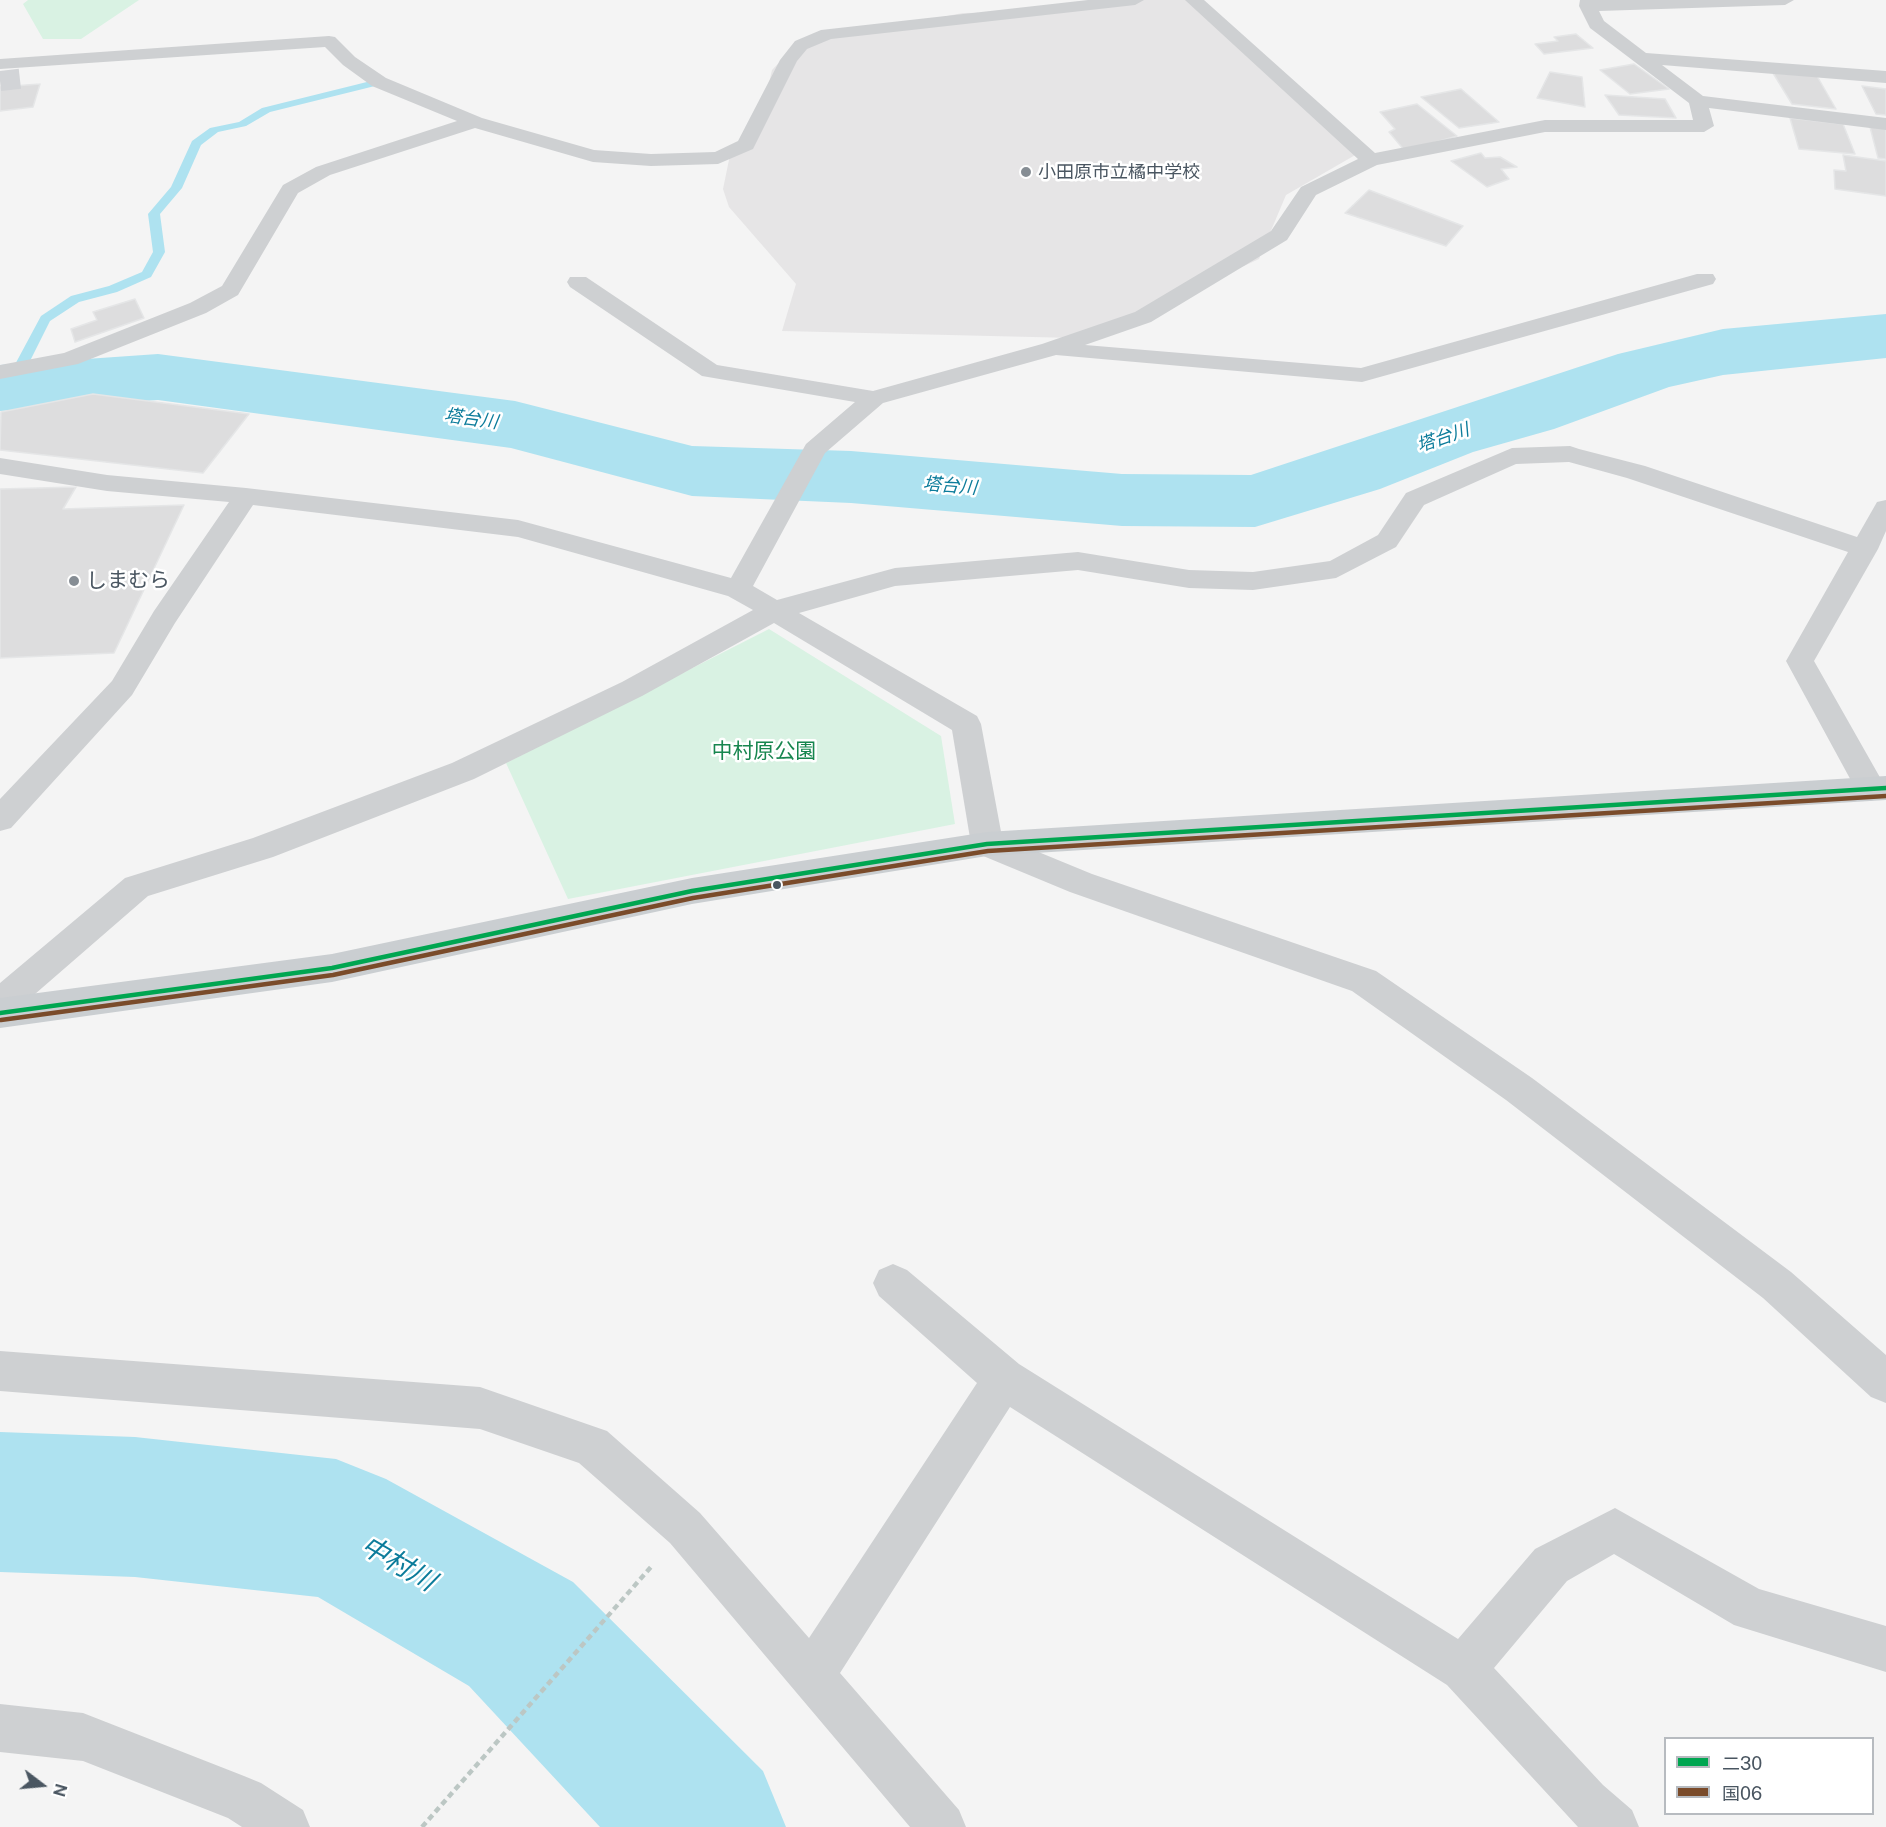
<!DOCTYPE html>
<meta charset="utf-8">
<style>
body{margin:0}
#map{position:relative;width:1886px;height:1827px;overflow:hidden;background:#f4f4f4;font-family:"Public Sans","Noto Sans JP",sans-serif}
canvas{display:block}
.legend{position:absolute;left:1664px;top:1737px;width:210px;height:78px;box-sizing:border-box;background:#fff;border:2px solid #b7bbc0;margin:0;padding:8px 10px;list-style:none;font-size:18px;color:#4a5661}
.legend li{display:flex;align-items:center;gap:12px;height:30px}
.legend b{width:30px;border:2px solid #b7bbc0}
.north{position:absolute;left:12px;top:1755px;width:60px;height:60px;-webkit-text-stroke:4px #fff;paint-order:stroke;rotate:106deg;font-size:16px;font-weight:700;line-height:24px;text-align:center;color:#4a5661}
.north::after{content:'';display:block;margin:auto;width:21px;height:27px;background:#4a5661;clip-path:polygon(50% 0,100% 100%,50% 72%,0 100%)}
</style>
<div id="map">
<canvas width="1886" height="1827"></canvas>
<ul class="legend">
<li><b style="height:8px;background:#00a651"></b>二30</li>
<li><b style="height:8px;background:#7a4b2a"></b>国06</li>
</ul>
<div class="north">N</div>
</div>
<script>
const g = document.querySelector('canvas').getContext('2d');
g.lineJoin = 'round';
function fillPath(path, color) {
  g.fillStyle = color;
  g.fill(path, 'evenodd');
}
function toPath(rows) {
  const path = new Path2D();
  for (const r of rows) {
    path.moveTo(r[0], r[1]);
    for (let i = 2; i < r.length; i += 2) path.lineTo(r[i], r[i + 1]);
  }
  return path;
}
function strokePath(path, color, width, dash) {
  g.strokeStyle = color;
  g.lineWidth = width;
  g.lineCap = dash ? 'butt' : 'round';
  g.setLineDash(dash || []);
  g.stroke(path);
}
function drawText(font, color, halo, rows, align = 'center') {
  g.font = font + ' "Public Sans","Noto Sans JP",sans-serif';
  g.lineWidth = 5;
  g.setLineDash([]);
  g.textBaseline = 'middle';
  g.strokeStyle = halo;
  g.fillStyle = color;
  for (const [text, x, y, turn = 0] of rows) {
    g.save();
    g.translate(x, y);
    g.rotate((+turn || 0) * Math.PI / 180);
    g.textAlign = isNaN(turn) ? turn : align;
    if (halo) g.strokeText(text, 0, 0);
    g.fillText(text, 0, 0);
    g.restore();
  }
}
fillPath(toPath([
 [1131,0,1188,0,1357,154,1286,195,1259,259,1128,320,1074,338,782,331,796,284,729,207,723,189,730,155,759,126,772,70,790,51,813,41,963,13,1039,12]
]), '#e6e5e6');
fillPath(toPath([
 [28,0,139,0,81,39,43,39,23,4],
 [769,629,941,736,955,824,568,899,506,763]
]), '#d9f2e3');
fillPath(toPath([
 [379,79,384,82,383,84,270,112,246,126,218,132,201,145,182,188,160,214,165,252,151,277,117,292,79,302,50,321,18,385,11,389,6,388,4,385,41,316,71,296,109,286,142,272,153,252,148,214,171,187,192,141,210,128,239,122,262,108,379,79]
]), '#aee2f0');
fillPath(toPath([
 [1886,314,1886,358,1723,375,1669,387,1554,429,1473,452,1380,489,1255,527,1122,526,851,503,692,496,511,448,158,400,0,411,0,365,158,354,515,401,692,446,851,451,1122,474,1251,475,1618,354,1723,329,1886,314],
 [0,1432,135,1437,336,1459,386,1479,573,1582,763,1771,786,1827,600,1827,469,1686,318,1597,135,1577,0,1572,0,1432]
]), '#aee2f0');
const building = toPath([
 [1576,34,1593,48,1544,54,1535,44,1558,41,1554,37,1576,34],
 [1634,64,1669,89,1630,94,1600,70,1634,64],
 [1550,72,1582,77,1585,107,1537,98,1550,72],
 [1773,73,1817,76,1836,109,1792,104,1773,73],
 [40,84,33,107,0,111,0,87,40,84],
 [1862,86,1886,89,1886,115,1876,114,1862,86],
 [1461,89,1499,122,1459,128,1421,97,1461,89],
 [1605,95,1665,99,1676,118,1619,115,1605,95],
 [1417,104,1457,136,1405,151,1389,132,1395,129,1380,112,1417,104],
 [1790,118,1843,124,1855,154,1799,149,1790,118],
 [1870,127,1886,128,1886,159,1878,158,1870,127],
 [1481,153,1485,158,1500,157,1517,167,1501,169,1509,179,1487,187,1451,161,1481,153],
 [1843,155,1886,161,1886,196,1835,189,1834,170,1846,171,1843,155],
 [1369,190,1463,226,1446,246,1345,213,1369,190],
 [135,299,144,318,75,342,71,329,97,320,93,312,135,299],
 [93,394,249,414,203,473,0,450,1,412,93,394],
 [76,487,63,509,184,505,114,653,0,658,0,489,76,487]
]);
fillPath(building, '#ddddde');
strokePath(building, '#e5e6e7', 1.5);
strokePath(toPath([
 [0,81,26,78]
]), '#d2d4d7', 20, [20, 10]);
strokePath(toPath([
 [422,1827,651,1567]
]), '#bcc7c4', 4.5, [6, 4]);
fillPath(toPath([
 [1088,0,1144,0,1135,5,831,39,807,49,797,61,753,149,718,164,651,166,593,162,475,128,330,175,298,193,238,295,206,313,78,364,0,379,0,365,64,353,190,303,222,286,283,185,316,167,457,121,372,86,343,65,325,47,0,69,0,59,329,36,335,37,355,57,386,78,482,118,594,150,651,154,715,152,738,141,780,60,795,41,821,30,1088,0],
 [1185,0,1204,0,1375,153,1545,120,1693,120,1689,103,1590,28,1579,6,1580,0,1794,0,1785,5,1599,11,1604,21,1646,53,1886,71,1886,83,1662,65,1703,96,1886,118,1886,130,1709,108,1714,126,1704,132,1545,132,1377,165,1316,195,1287,240,1151,322,1085,345,1361,368,1697,274,1713,274,1716,279,1713,284,1362,382,1056,355,883,403,825,453,753,586,777,600,895,568,1078,552,1189,570,1253,572,1330,561,1378,535,1406,493,1512,448,1570,446,1579,449,1645,466,1857,537,1877,502,1886,500,1886,531,1878,549,1814,661,1886,788,1882,797,1871,801,1860,797,1786,661,1848,552,1627,478,1569,462,1516,464,1424,505,1396,547,1336,578,1253,590,1189,588,1078,570,895,586,799,613,977,716,981,724,1002,837,1092,874,1376,971,1532,1078,1791,1272,1886,1355,1886,1403,1871,1397,1763,1298,1506,1100,1352,991,1070,892,976,853,971,844,952,730,774,623,642,696,474,779,273,857,148,896,12,1014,0,1019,0,983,125,878,253,838,452,763,622,682,753,610,728,596,518,537,253,505,175,623,132,695,11,828,0,831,0,799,112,681,154,611,229,502,107,491,0,474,0,458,107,475,246,488,518,520,731,578,806,444,855,402,702,376,570,287,567,282,570,277,586,277,717,365,873,391,1042,344,1135,312,1271,231,1301,187,1358,159,1185,0],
 [893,1264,907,1270,1019,1364,1458,1639,1535,1549,1615,1508,1759,1589,1886,1626,1886,1672,1734,1625,1614,1554,1567,1581,1494,1668,1603,1785,1632,1810,1639,1827,1578,1827,1447,1685,1010,1407,840,1673,959,1810,966,1827,910,1827,670,1543,579,1463,480,1429,0,1391,0,1351,480,1387,607,1431,700,1513,809,1638,977,1383,879,1296,873,1283,879,1270,893,1264],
 [0,1704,83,1713,244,1776,261,1783,303,1810,310,1827,242,1827,228,1818,83,1761,0,1752,0,1704]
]), '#ced0d2');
fillPath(toPath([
 [1886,776,1886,800,987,856,692,904,332,982,0,1028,0,998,332,954,692,878,987,832,1886,776]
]), '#caced1');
strokePath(toPath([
 [0,1013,332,968,692,891,987,844,1886,788]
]), '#00a651', 4.5);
strokePath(toPath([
 [1,1020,333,975,693,898,988,851,1886,796]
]), '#7a4b2a', 4.5);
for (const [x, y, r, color] of [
 [1026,172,6,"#868d94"],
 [74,581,6,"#868d94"],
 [777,885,5,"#4a5661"]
]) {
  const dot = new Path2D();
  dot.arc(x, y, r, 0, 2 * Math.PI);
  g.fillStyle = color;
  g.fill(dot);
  strokePath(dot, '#fff', 2);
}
drawText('18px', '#4a5661', '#fff', [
 ["小田原市立橘中学校",1038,172]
], 'left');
drawText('italic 18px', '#0c7c9b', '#fff', [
 ["塔台川",471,419,8],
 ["塔台川",1443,438,-19],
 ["塔台川",950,486,5]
]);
drawText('21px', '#4a5661', '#fff', [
 ["しまむら",86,581]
], 'left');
drawText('21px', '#17864f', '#fff', [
 ["中村原公園",764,752]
]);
drawText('italic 27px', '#0c7c9b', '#fff', [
 ["中村川",398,1564,30]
]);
</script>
